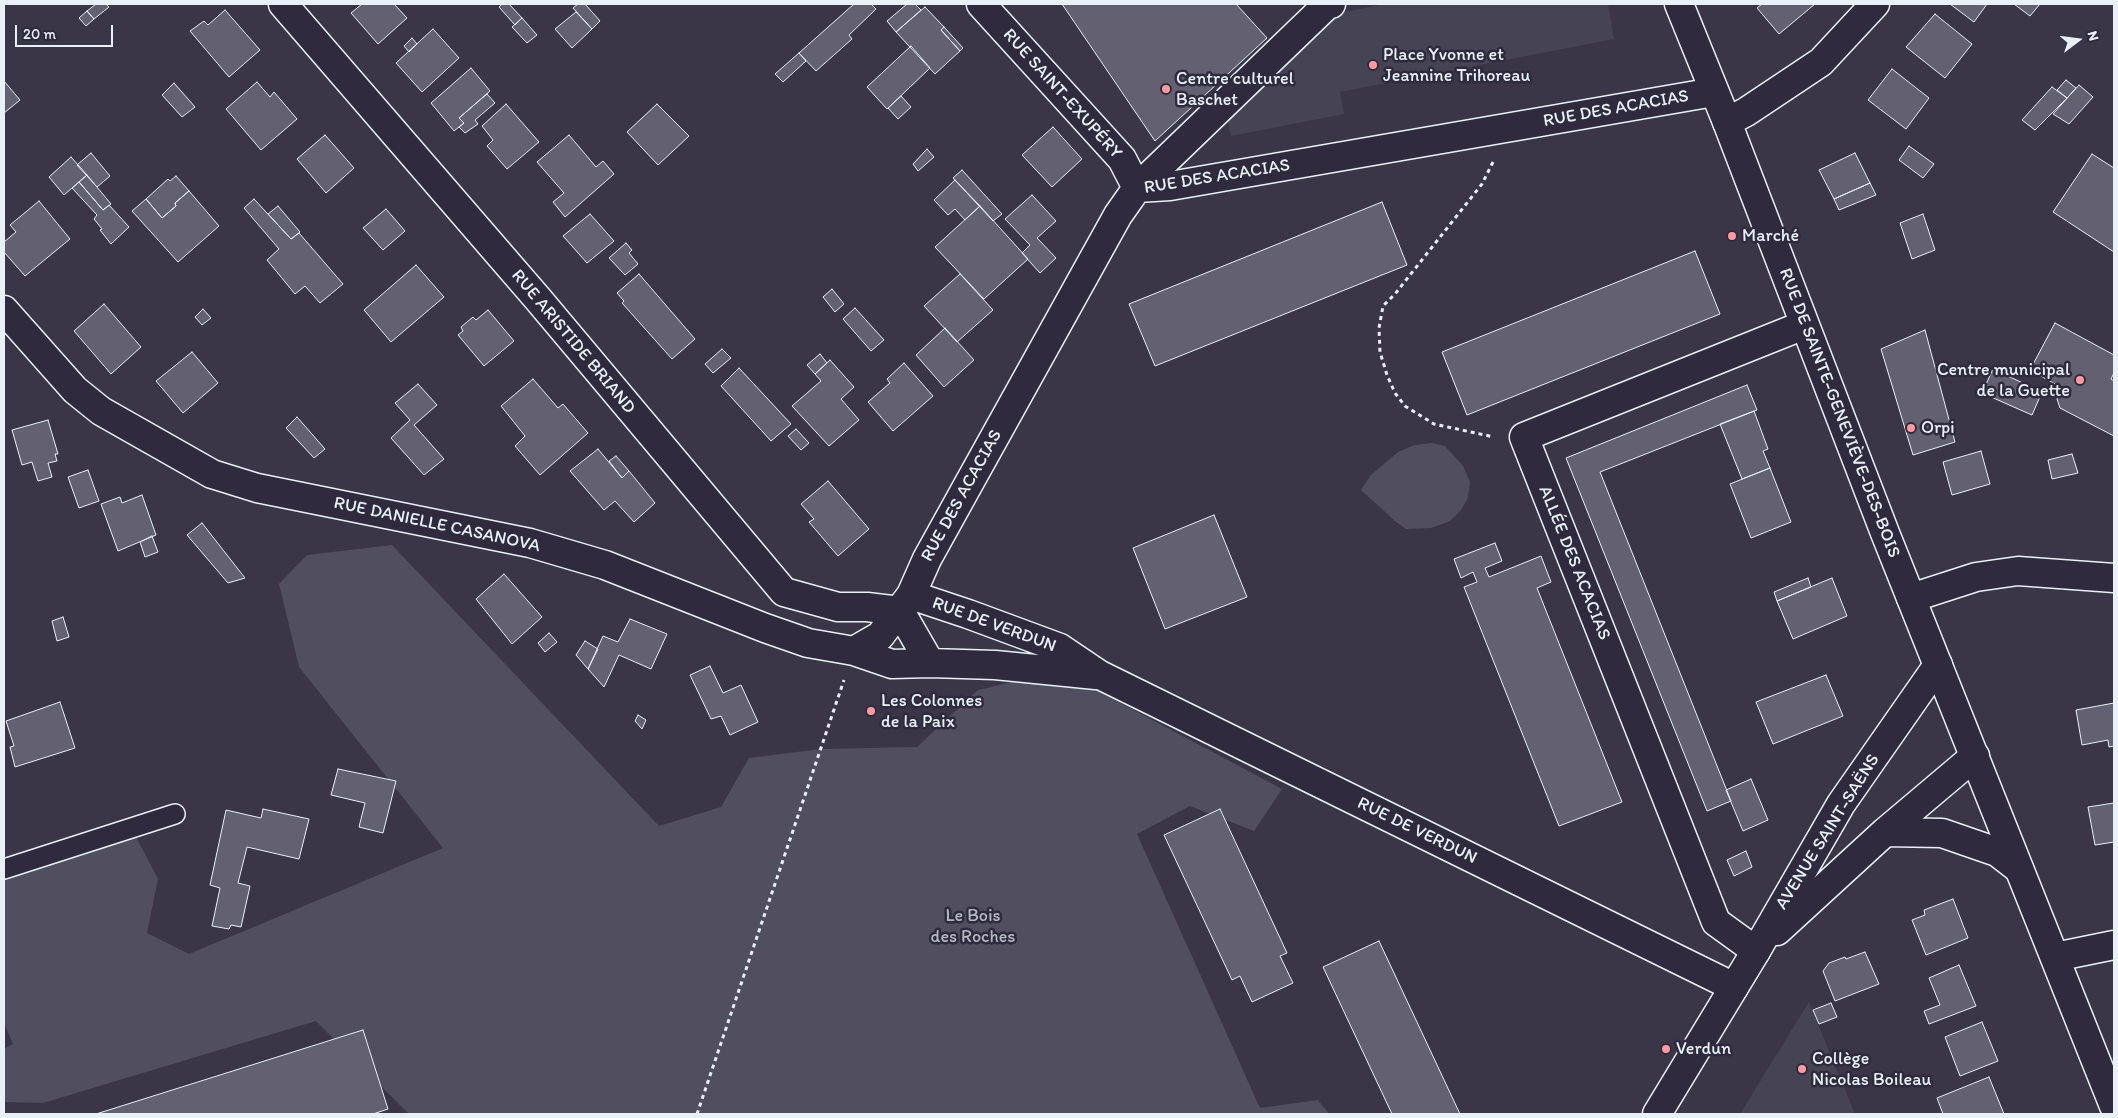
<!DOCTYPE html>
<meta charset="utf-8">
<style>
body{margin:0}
#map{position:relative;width:2118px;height:1118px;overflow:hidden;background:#3a3648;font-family:Itim,sans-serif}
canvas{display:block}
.frame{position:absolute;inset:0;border:5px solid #e8f1f8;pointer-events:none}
.north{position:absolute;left:2053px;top:15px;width:50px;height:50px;-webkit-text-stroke:4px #2f2a3d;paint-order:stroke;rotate:75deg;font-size:14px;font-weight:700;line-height:20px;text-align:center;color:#e8f1f8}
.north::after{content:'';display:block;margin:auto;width:18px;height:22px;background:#e8f1f8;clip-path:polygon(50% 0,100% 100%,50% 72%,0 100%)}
.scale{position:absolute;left:15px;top:25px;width:98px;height:22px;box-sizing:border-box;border:2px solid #e8f1f8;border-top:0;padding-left:6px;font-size:15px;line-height:18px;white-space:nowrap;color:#e8f1f8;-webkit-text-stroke:4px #2f2a3d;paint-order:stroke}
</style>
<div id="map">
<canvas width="2118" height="1118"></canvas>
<div class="frame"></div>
<div class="north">N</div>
<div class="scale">20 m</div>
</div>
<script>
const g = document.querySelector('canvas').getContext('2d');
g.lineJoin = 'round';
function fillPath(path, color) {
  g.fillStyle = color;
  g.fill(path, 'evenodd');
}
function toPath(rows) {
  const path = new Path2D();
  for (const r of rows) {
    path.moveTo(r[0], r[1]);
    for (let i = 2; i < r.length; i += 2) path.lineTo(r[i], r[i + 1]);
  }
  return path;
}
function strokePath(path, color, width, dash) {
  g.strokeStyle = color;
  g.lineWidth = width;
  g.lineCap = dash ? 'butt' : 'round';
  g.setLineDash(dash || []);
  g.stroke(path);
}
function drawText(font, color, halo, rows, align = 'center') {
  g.font = font + ' Itim,sans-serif';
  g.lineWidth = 5;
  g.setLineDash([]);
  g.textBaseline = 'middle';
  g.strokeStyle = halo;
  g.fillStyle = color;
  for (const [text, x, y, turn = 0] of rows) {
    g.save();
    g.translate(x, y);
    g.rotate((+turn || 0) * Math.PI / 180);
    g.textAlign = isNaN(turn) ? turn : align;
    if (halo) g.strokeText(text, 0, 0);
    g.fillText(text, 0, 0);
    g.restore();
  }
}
fillPath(toPath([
 [1385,4,1608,4,1614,39,1340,92,1344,114,1231,136,1225,106,1324,16],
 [1809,1002,1855,1114,1740,1114]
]), '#464354');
fillPath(toPath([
 [1432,443,1445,446,1463,466,1470,482,1468,498,1461,510,1450,521,1431,528,1406,529,1396,522,1361,490,1371,475,1398,452,1414,445],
 [392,545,659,826,721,807,749,758,821,749,917,747,978,690,1042,675,1085,684,1282,789,1254,831,1190,806,1137,834,1260,1108,1318,1100,1329,1114,409,1114,316,1021,43,1103,4,1102,4,1049,13,1044,4,1023,4,877,134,833,158,879,147,933,189,954,443,848,299,667,279,584,307,555]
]), '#504e5f');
const building = toPath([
 [96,4,106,4,109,7,94,19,87,11,96,4],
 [362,4,394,4,407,18,378,44,351,13,362,4],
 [502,4,509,4,522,18,515,25,499,7,502,4],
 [578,4,585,4,600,21,592,29,573,8,578,4],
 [854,4,871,4,876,9,849,35,852,39,816,71,799,53,854,4],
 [907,4,915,4,921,10,896,32,887,21,907,4],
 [1062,4,1236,4,1267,38,1155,141,1062,4],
 [1762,4,1815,4,1779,34,1757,8,1762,4],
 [1950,4,1987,4,1974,22,1950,4],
 [2014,4,2040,4,2030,16,2014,4],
 [925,7,944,27,941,30,960,51,935,74,896,32,925,7],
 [225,10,260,50,229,77,190,31,204,21,208,25,225,10],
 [87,11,94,19,86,26,79,18,87,11],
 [576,12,592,29,572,48,555,29,576,12],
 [1935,14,1972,44,1945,78,1906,47,1935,14],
 [522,18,537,35,527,43,512,27,522,18],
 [944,27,963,48,960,51,941,30,944,27],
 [433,29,459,58,422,92,396,63,433,29],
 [412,38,417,44,409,52,404,46,412,38],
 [911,46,930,68,887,109,867,87,911,46],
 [799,53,806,61,783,82,775,74,799,53],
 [471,68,490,91,459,118,464,123,454,131,431,103,471,68],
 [1892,69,1929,98,1906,129,1868,100,1892,69],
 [2066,80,2076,88,2067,98,2057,90,2066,80],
 [4,81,20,100,4,113,4,81],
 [257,82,270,97,274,92,297,119,261,150,226,109,257,82],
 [174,83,195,107,182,117,162,95,174,83],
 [2079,85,2093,97,2069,124,2053,114,2079,85],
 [2052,87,2067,98,2035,130,2022,120,2052,87],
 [487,94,495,103,475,120,478,124,465,133,459,127,464,123,459,118,487,94],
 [901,96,911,107,898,119,888,108,901,96],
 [506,104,539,142,507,169,487,146,493,140,482,126,506,104],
 [657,104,689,136,658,165,627,132,657,104],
 [1053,127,1082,159,1052,187,1022,155,1053,127],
 [325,135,354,168,326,193,297,159,325,135],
 [569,135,596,167,603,161,614,174,565,217,553,202,564,193,537,162,569,135],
 [1909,146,1934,164,1923,178,1899,160,1909,146],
 [927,149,934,157,918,171,913,164,927,149],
 [91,153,110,176,97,187,77,165,91,153],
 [1855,153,1870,183,1834,199,1819,170,1855,153],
 [2092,154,2114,168,2114,252,2053,212,2092,154],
 [71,157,87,175,64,195,49,177,71,157],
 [962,170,1002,214,993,221,953,178,962,170],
 [87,175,111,204,103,210,79,182,87,175],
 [176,176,189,191,175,203,176,206,162,218,146,199,168,179,170,181,176,176],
 [955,180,980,206,965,220,955,209,948,215,934,200,955,180],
 [79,182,103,210,109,205,129,227,111,244,100,230,102,229,94,219,97,215,72,188,79,182],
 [1870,183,1876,195,1839,210,1834,199,1870,183],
 [189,191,219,226,178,262,132,211,146,199,162,218,176,206,175,203,189,191],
 [1032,195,1056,221,1037,238,1056,258,1040,273,1022,253,1030,245,1005,219,1032,195],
 [254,199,291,239,299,233,343,284,320,303,305,286,295,294,267,260,279,249,244,208,254,199],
 [39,201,70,239,25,276,4,252,4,242,16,232,10,225,39,201],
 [1382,202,1407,265,1155,366,1129,304,1382,202],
 [278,206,300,232,291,239,268,214,278,206],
 [980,206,1028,259,984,299,935,247,980,206],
 [386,209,405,231,383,250,363,228,386,209],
 [590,214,614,241,587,263,563,236,590,214],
 [1923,214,1935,250,1912,259,1900,223,1923,214],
 [626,243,632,250,629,253,638,264,625,275,609,258,626,243],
 [1695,251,1720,314,1467,415,1442,352,1695,251],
 [416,265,444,297,391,342,364,310,416,265],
 [639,274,695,339,672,359,622,303,624,301,617,293,639,274],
 [960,274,993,310,957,342,924,306,960,274],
 [832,289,844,304,835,312,823,297,832,289],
 [104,304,141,347,111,374,74,331,104,304],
 [855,308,884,340,871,351,843,319,855,308],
 [203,309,211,318,202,325,195,317,203,309],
 [488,310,514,341,484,366,458,335,463,331,461,327,473,317,476,320,488,310],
 [2055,323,2114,355,2114,373,2111,379,2114,381,2114,436,2060,408,2057,399,2062,388,2030,370,2055,323],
 [945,328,974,360,944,387,916,355,945,328],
 [1925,330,1955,442,1913,455,1881,349,1925,330],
 [722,349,731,358,713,373,705,364,722,349],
 [192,352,218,383,183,413,156,381,192,352],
 [820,354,827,363,815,374,807,365,820,354],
 [830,360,854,387,841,399,859,420,829,446,792,406,821,381,815,374,830,360],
 [904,363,933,396,893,431,868,402,890,383,887,379,904,363],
 [739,368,791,424,771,441,721,386,739,368],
 [1993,369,2042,392,2032,415,1982,393,1993,369],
 [533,379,558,408,563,404,588,433,540,475,515,446,525,436,501,406,533,379],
 [418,384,437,405,414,425,444,459,424,475,391,438,410,420,395,403,418,384],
 [1747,385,1757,410,1600,472,1731,801,1707,811,1566,458,1747,385],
 [1754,411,1768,449,1763,451,1770,468,1742,479,1720,424,1754,411],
 [297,417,325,449,314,458,286,428,297,417],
 [48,420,58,454,55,454,57,461,48,463,52,477,38,481,32,462,22,465,12,430,48,420],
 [796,429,809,443,801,450,788,436,796,429],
 [598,449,622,478,629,471,655,503,634,522,615,501,604,510,570,471,598,449],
 [1981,451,1990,484,1952,495,1943,462,1981,451],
 [2072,454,2078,473,2052,479,2048,460,2072,454],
 [616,456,629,471,622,478,609,461,616,456],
 [1770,468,1791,522,1751,538,1730,484,1770,468],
 [88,470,99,501,79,508,68,477,88,470],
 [828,481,869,529,838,556,809,522,814,519,801,504,828,481],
 [142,495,156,535,118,551,101,504,120,497,122,503,142,495],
 [1214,515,1247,597,1165,629,1133,548,1214,515],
 [202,523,245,578,228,583,187,535,202,523],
 [152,536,158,552,145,557,140,542,152,536],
 [1495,543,1502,561,1485,568,1489,577,1541,556,1551,582,1537,588,1622,802,1559,826,1464,587,1477,582,1473,572,1461,578,1454,559,1495,543],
 [504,574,542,617,512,644,476,599,504,574],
 [1808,578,1811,587,1777,601,1774,592,1808,578],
 [1832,578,1847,616,1793,639,1777,601,1832,578],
 [63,617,69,637,57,641,52,621,63,617],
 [630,619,667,634,651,669,619,655,604,687,588,669,603,636,618,642,630,619],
 [549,633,557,642,545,652,538,643,549,633],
 [585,641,598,649,588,669,576,655,585,641],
 [710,666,723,693,741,685,758,722,730,735,721,716,711,719,690,675,710,666],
 [1826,675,1843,716,1773,744,1756,702,1826,675],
 [60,702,75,748,15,767,10,747,14,746,6,721,60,702],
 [2114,703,2114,746,2109,747,2108,740,2082,745,2076,710,2114,703],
 [638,715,646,720,642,729,635,721,638,715],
 [338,769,396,781,383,833,359,827,365,803,331,795,338,769],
 [1751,779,1768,820,1743,831,1726,790,1751,779],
 [2114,803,2114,842,2095,845,2088,807,2114,803],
 [263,809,309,819,299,859,247,847,238,883,250,886,241,927,231,925,229,929,212,926,220,888,210,885,226,810,261,818,263,809],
 [1220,809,1287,953,1280,956,1293,983,1252,1002,1240,976,1232,980,1164,835,1220,809],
 [1746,851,1752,867,1734,876,1727,860,1746,851],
 [1953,899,1968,938,1926,955,1912,920,1925,915,1924,910,1953,899],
 [1379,941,1460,1114,1392,1114,1323,967,1379,941],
 [1865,952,1879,984,1835,1001,1823,971,1829,963,1845,957,1846,959,1865,952],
 [1959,965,1976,1006,1929,1024,1924,1011,1940,1005,1929,978,1959,965],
 [1831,1003,1837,1017,1819,1024,1813,1010,1831,1003],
 [1982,1022,1998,1061,1960,1076,1945,1037,1982,1022],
 [363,1030,388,1109,373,1114,96,1114,363,1030],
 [1989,1077,2004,1114,1943,1114,1937,1098,1989,1077]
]);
fillPath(building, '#636171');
strokePath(building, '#e8f1f8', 1);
const service = toPath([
 [4,869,175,814]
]);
const pedestrian = toPath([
 [1137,188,1327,5,1331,4]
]);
const minor = toPath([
 [283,4,538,299,784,592,838,607,867,607,900,611],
 [981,4,1122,159,1137,188],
 [1727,122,1746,112,1821,62,1875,4],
 [4,310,75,390,101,411,212,474,257,488,530,543,605,565,765,628,808,643,854,651,880,636,911,595,927,559,968,485,1118,215,1137,188,1170,186,1714,92],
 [911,595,968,614,1060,648,1100,675,1734,987],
 [1911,598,1976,577,2018,571,2114,578],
 [900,611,930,663,995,665,1096,675],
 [854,651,892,664,930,663],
 [1756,951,1716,922,1524,437,1804,325],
 [2055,957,2114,945]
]);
const tertiary = toPath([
 [1885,832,1942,833,1997,852,2019,869],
 [1777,931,1885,832,1975,756],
 [1657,1114,1756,951,1841,804,1938,665]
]);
const secondary = toPath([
 [1679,4,1727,122,1885,533,2114,1106]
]);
strokePath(service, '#e8f1f8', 22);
strokePath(pedestrian, '#e8f1f8', 31);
strokePath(minor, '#e8f1f8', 31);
strokePath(tertiary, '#e8f1f8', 31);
strokePath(secondary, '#e8f1f8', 31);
strokePath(toPath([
 [1493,162,1482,184,1395,294,1383,306,1379,328,1380,352,1387,375,1395,393,1405,406,1434,424,1494,437],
 [697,1114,844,680]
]), '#e8f1f8', 3, [4, 4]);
strokePath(service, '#2f2a3d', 19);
strokePath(pedestrian, '#2f2a3d', 28);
strokePath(minor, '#2f2a3d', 28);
strokePath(tertiary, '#2f2a3d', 28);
strokePath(secondary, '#2f2a3d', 28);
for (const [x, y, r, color] of [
 [1373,65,5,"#ff9aa2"],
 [1166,89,5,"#ff9aa2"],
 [1732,236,5,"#ff9aa2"],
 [2080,380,5,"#ff9aa2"],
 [1911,428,5,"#ff9aa2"],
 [871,711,5,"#ff9aa2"],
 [1666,1049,5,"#ff9aa2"],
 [1802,1069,5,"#ff9aa2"]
]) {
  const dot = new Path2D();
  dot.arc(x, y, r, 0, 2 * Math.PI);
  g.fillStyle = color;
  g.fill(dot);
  strokePath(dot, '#2f2a3d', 2);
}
drawText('18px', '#e8f1f8', '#2f2a3d', [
 ["Place Yvonne et",1383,55],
 ["Jeannine Trihoreau",1383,76],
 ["Centre culturel",1176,79],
 ["Baschet",1176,100],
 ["Marché",1742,236],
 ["Centre municipal",2070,370,"right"],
 ["de la Guette",2070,391,"right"],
 ["Orpi",1921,428],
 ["Les Colonnes",881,701],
 ["de la Paix",881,722],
 ["Verdun",1676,1049],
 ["Collège",1812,1059],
 ["Nicolas Boileau",1812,1080]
], 'left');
drawText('18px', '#e8f1f8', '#2f2a3d', [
 ["RUE SAINT-EXUPÉRY",1062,94,48],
 ["RUE DES ACACIAS",1616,109,-10],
 ["RUE DES ACACIAS",1217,177,-9],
 ["RUE ARISTIDE BRIAND",573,342,50],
 ["RUE DE SAINTE-GENEVIÈVE-DES-BOIS",1839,413,69],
 ["RUE DES ACACIAS",962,496,-61],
 ["RUE DANIELLE CASANOVA",437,525,12],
 ["ALLÉE DES ACACIAS",1574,563,68],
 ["RUE DE VERDUN",994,625,20],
 ["RUE DE VERDUN",1417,831,26],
 ["AVENUE SAINT-SAËNS",1828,832,-58]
]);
drawText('18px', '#b3b8c2', '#2f2a3d', [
 ["Le Bois",973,916],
 ["des Roches",973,937]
]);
</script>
